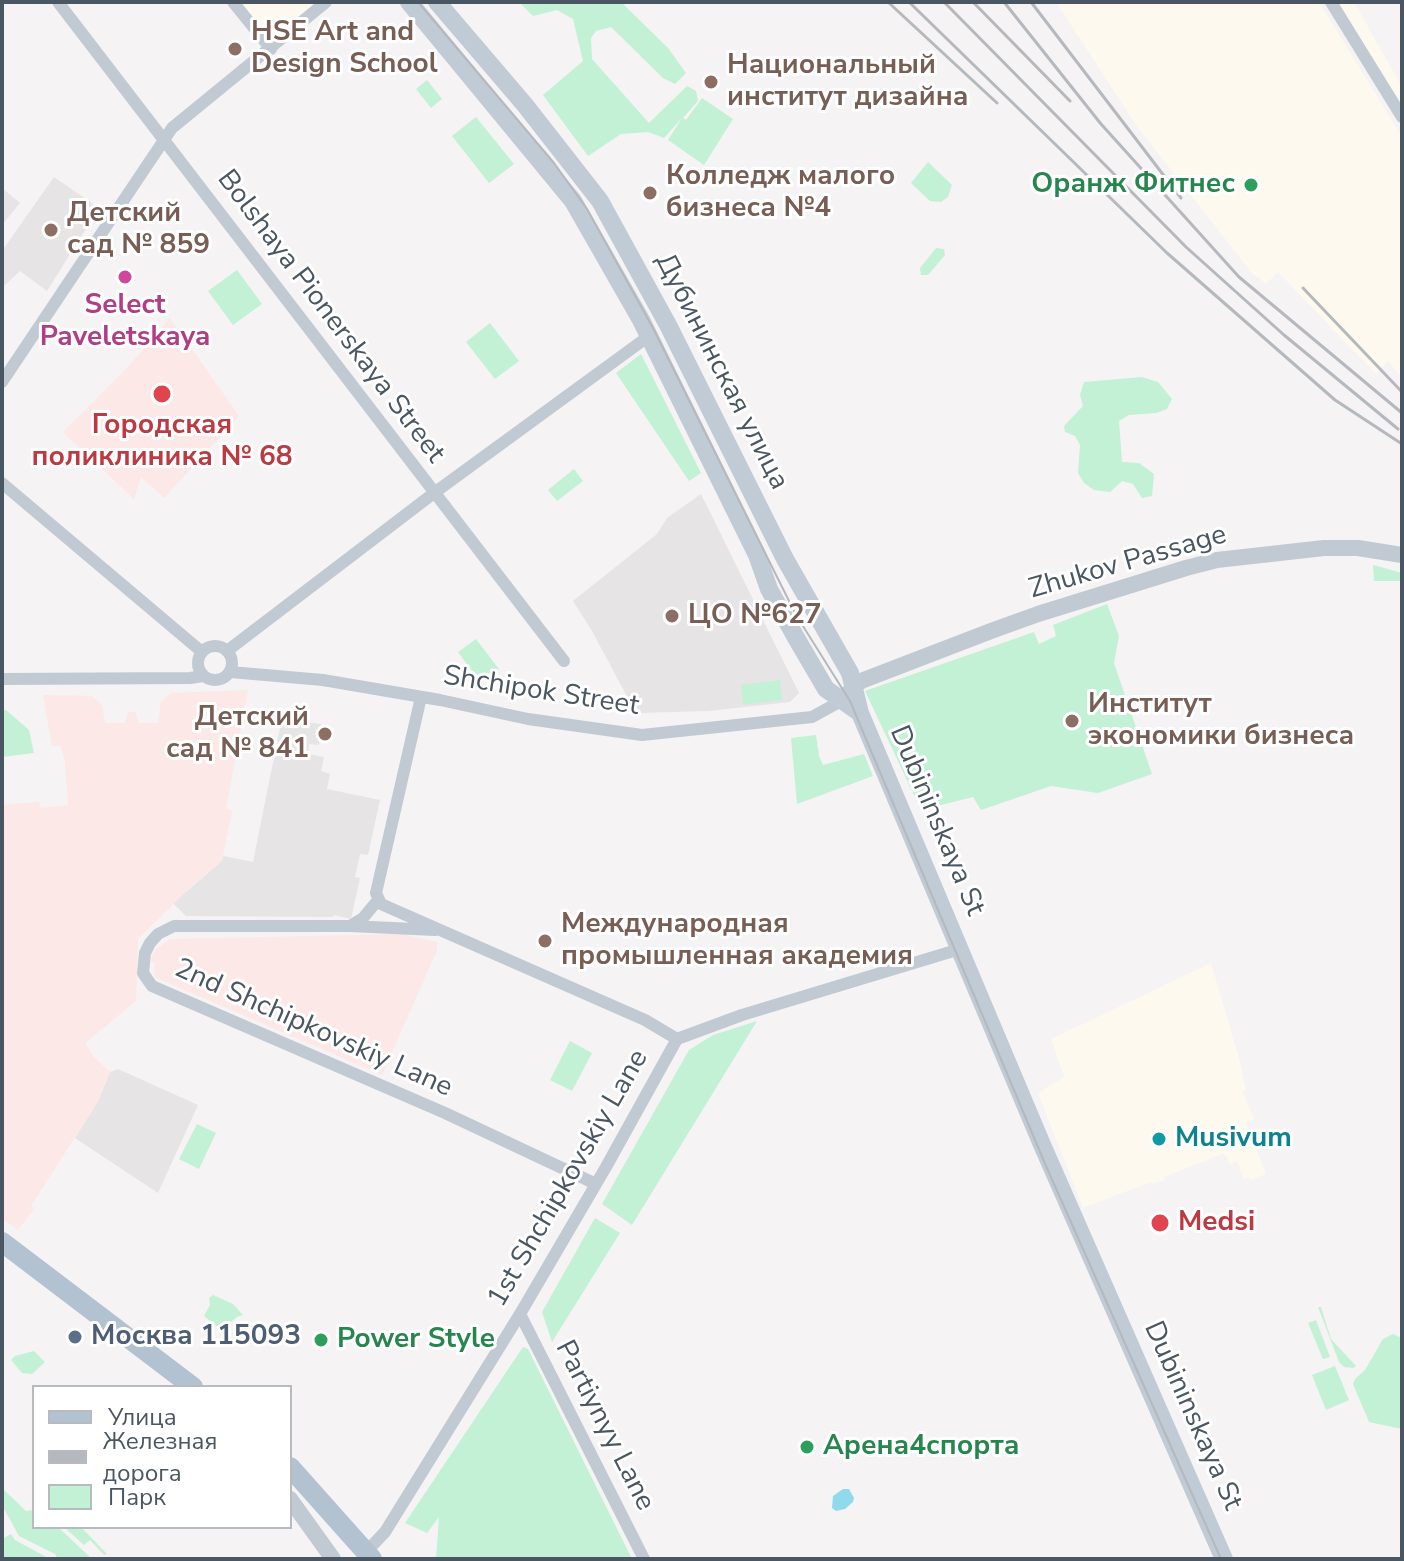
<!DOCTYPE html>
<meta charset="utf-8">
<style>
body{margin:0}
#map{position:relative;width:1404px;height:1561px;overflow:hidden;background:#f5f3f3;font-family:"Nunito Sans",sans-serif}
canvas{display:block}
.frame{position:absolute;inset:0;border:4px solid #4a5661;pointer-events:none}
.legend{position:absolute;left:32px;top:1385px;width:260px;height:144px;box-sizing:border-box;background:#fff;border:2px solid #b7bbc0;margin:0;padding:10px 14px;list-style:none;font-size:24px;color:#4a5661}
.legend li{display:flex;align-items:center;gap:16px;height:40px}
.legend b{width:40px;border:2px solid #b7bbc0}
</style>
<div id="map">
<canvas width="1404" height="1561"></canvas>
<div class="frame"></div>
<ul class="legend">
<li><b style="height:10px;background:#b3c2d1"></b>Улица</li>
<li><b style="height:10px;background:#b5b8bd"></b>Железная дорога</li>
<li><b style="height:22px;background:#c3f1d5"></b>Парк</li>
</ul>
</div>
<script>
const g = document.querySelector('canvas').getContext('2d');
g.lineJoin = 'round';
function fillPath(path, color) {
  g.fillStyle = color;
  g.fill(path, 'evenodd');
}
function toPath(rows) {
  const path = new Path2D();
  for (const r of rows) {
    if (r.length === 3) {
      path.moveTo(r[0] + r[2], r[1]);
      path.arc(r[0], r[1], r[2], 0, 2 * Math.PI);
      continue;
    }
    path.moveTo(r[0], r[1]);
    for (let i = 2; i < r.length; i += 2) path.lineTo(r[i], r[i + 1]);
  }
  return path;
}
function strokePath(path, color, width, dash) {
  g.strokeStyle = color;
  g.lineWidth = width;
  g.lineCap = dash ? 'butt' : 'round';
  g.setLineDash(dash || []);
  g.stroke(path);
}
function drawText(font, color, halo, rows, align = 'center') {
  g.font = font + ' "Nunito Sans",sans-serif';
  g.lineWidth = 6;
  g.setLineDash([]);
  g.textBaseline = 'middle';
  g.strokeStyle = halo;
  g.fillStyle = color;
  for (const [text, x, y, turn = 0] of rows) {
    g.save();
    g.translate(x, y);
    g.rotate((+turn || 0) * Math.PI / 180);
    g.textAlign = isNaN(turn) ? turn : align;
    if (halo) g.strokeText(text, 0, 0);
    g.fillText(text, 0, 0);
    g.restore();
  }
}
fillPath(toPath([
 [237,2,316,2,272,40,266,38],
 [1056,2,1319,2,1402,137,1402,378,1388,361,1376,374,1278,272,1266,284,1251,272,1136,125],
 [1337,2,1354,2,1402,87,1402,105],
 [1211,963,1239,1058,1246,1090,1243,1092,1254,1119,1246,1123,1266,1174,1250,1180,1249,1177,1244,1179,1237,1161,1230,1164,1224,1153,1164,1177,1165,1180,1153,1184,1151,1182,1083,1208,1038,1093,1064,1077,1051,1039]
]), '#fdf9ef');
fillPath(toPath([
 [54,177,99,208,47,291,20,271,4,286,2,285,2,251],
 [2,188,20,203,2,225],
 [701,494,799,693,790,702,709,711,636,713,592,631,573,601,657,534,667,518],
 [283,719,321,724,319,745,309,744,308,754,324,757,321,771,330,774,327,789,380,800,368,855,360,854,355,877,360,878,351,919,334,915,333,917,186,916,173,903,222,861,223,856,253,862,281,723],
 [118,1069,198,1105,158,1193,75,1138,98,1101,110,1072]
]), '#e6e4e5');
fillPath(toPath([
 [170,318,239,416,164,498,141,477,134,499,63,432,127,368],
 [248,690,226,808,232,811,222,861,195,883,138,939,136,1001,85,1043,93,1056,110,1072,98,1101,31,1206,34,1209,18,1230,2,1218,2,805,39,802,40,808,68,805,65,761,60,745,52,746,43,695,92,696,102,705,105,723,125,723,128,712,135,712,139,723,158,723,161,702,171,693],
 [402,934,437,942,437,950,382,1075,157,978,154,975,155,963,150,961,156,949,170,939]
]), '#fce8e6');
fillPath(toPath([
 [519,2,621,2,668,48,686,73,675,84,663,78,611,27,596,31,591,38,592,59,649,123,687,86,696,91,698,101,683,118,686,120,702,98,733,119,704,165,668,140,682,118,664,138,648,132,621,134,588,156,543,95,583,61,573,19,557,10,533,16],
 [427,80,442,99,431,108,416,89],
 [476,117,514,164,489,183,452,136],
 [928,162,952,185,948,197,941,202,930,201,911,183],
 [936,248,944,249,945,255,928,275,921,275,920,268],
 [237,270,262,304,233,325,208,291],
 [490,323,519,361,495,379,466,342],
 [641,354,701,473,689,481,616,373],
 [1142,377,1158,382,1172,399,1167,409,1156,413,1129,415,1119,421,1122,462,1139,463,1154,474,1152,496,1142,498,1133,484,1122,481,1110,492,1094,490,1084,483,1078,473,1080,445,1075,436,1065,432,1064,426,1083,406,1080,395,1084,382],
 [574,469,583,481,557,501,548,490],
 [1373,565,1402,573,1402,581,1374,581],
 [1107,604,1119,636,1114,663,1152,774,1098,793,1051,786,981,810,973,797,921,810,865,691,1034,632,1039,644,1056,636,1053,625],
 [476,639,499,669,481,683,458,652],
 [780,680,782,700,743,705,741,685],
 [6,710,29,730,34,753,2,757,2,711],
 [816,735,819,756,823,765,864,754,873,776,797,804,791,738],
 [757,1021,632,1225,602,1204,689,1050,713,1035],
 [570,1041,592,1053,572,1091,550,1080],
 [197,1124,216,1133,199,1169,179,1159],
 [595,1218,620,1233,552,1342,542,1312],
 [213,1295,233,1304,243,1315,237,1317,221,1330,204,1316,210,1305,209,1298],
 [1318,1307,1321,1307,1331,1339,1356,1366,1353,1368,1344,1367,1339,1362],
 [1316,1320,1330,1357,1323,1359,1308,1323],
 [1393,1334,1402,1338,1402,1429,1369,1422,1353,1384,1355,1379,1365,1370,1383,1339],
 [523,1347,528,1349,632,1559,436,1559,439,1517,427,1533,405,1523],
 [34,1351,45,1362,32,1374,22,1373,11,1360,15,1356],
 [1335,1366,1349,1400,1326,1410,1312,1375],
 [2,1488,26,1511,34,1510,34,1527,58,1527,92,1559,58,1559,55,1554,19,1536,2,1505],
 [64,1527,81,1527,107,1554,104,1555,90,1540,84,1545],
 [11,1534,15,1540,50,1559,2,1559,2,1539]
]), '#c3f1d5');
fillPath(toPath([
 [843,1489,849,1489,854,1498,853,1502,845,1509,836,1511,832,1508,833,1496]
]), '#90daee');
strokePath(toPath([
 [58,2,564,661],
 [233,2,271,49],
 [1331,2,1402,117],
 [2,382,172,128,326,2],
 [2,483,202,652],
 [215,663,17],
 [227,651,434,493,649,336],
 [230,672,323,680,440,700,528,719,642,735,812,717,841,701],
 [2,679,190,678,203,676],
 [421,697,376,893,381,904,645,1020,677,1039],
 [350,926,363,918,378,900],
 [435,930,350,926,174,926,158,934,150,943,145,953,143,973,152,986,445,1113,596,1184],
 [677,1039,742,1015,960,949],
 [520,1314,644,1559],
 [366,1552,385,1532,520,1314,606,1167,677,1039]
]), '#c1cad2', 12);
strokePath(toPath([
 [847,694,861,681,991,631,1038,614,1186,568,1217,560,1324,548,1358,548,1402,555],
 [290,1499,333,1559]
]), '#c1cad2', 16);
strokePath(toPath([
 [409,2,573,201,641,320,757,555,769,589,795,636,826,689,860,713],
 [437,2,525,105,600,201,668,325,785,559,850,673,860,713,1043,1147,1224,1559]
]), '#c1cbd6', 18);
strokePath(toPath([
 [2,1242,193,1387],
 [290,1467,372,1559]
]), '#b3c2d1', 20);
strokePath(toPath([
 [418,2,554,163,587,209,654,330,796,615,850,701,1046,1166,1221,1559]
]), '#b5b8bd', 2);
strokePath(toPath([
 [888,2,997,103],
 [909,2,1167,253,1335,400,1402,444],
 [944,2,1186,247,1284,335,1398,429],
 [973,2,1070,101],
 [1004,2,1101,124,1239,277,1402,413],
 [1031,2,1181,198],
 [1303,288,1402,392]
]), '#b5b8bd', 3);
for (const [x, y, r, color] of [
 [235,49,8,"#8d6e63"],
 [711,82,8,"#8d6e63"],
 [1251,185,8,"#2e9e5b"],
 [650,193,8,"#8d6e63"],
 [51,230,8,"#8d6e63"],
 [125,277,8,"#d1479c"],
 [162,394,10,"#e0444e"],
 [672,616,8,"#8d6e63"],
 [1072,721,8,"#8d6e63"],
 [325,734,8,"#8d6e63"],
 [545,941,8,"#8d6e63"],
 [1159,1139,8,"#0f9aa8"],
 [1160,1223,10,"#e0444e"],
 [75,1337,8,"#5c6f8a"],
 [321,1340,8,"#2e9e5b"],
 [807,1447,8,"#2e9e5b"]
]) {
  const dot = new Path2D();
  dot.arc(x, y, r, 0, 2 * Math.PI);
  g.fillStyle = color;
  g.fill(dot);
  strokePath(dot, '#fff', 3);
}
drawText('bold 28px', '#785e54', '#fff', [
 ["HSE Art and",251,33],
 ["Design School",251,65],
 ["Национальный",727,66],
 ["институт дизайна",727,98],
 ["Колледж малого",666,177],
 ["бизнеса №4",666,209],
 ["Детский",67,214],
 ["сад № 859",67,246],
 ["ЦО №627",688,616],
 ["Институт",1088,705],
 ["экономики бизнеса",1088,737],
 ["Детский",309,718,"right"],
 ["сад № 841",309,750,"right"],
 ["Международная",561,925],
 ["промышленная академия",561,957]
], 'left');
drawText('bold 28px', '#27864d', '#fff', [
 ["Оранж Фитнес",1235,185,"right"],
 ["Power Style",337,1340],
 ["Арена4спорта",823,1447]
], 'left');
drawText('bold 28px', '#b23c85', '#fff', [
 ["Select",125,306],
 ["Paveletskaya",125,338]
]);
drawText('28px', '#4a5661', '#fff', [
 ["Bolshaya Pionerskaya Street",330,317,53],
 ["Дубининская улица",721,372,63],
 ["Zhukov Passage",1128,563,-16],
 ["Shchipok Street",541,692,9],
 ["Dubininskaya St",936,821,67],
 ["2nd Shchipkovskiy Lane",313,1029,24],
 ["1st Shchipkovskiy Lane",569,1179,-60],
 ["Dubininskaya St",1192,1416,66],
 ["Partiynyy Lane",604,1426,63]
]);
drawText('bold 28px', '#be3a42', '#fff', [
 ["Городская",162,426],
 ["поликлиника № 68",162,458],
 ["Medsi",1178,1223,"left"]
]);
drawText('bold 28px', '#0d838f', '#fff', [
 ["Musivum",1175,1139]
], 'left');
drawText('bold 28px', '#4e5e75', '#fff', [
 ["Москва 115093",91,1337]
], 'left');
</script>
